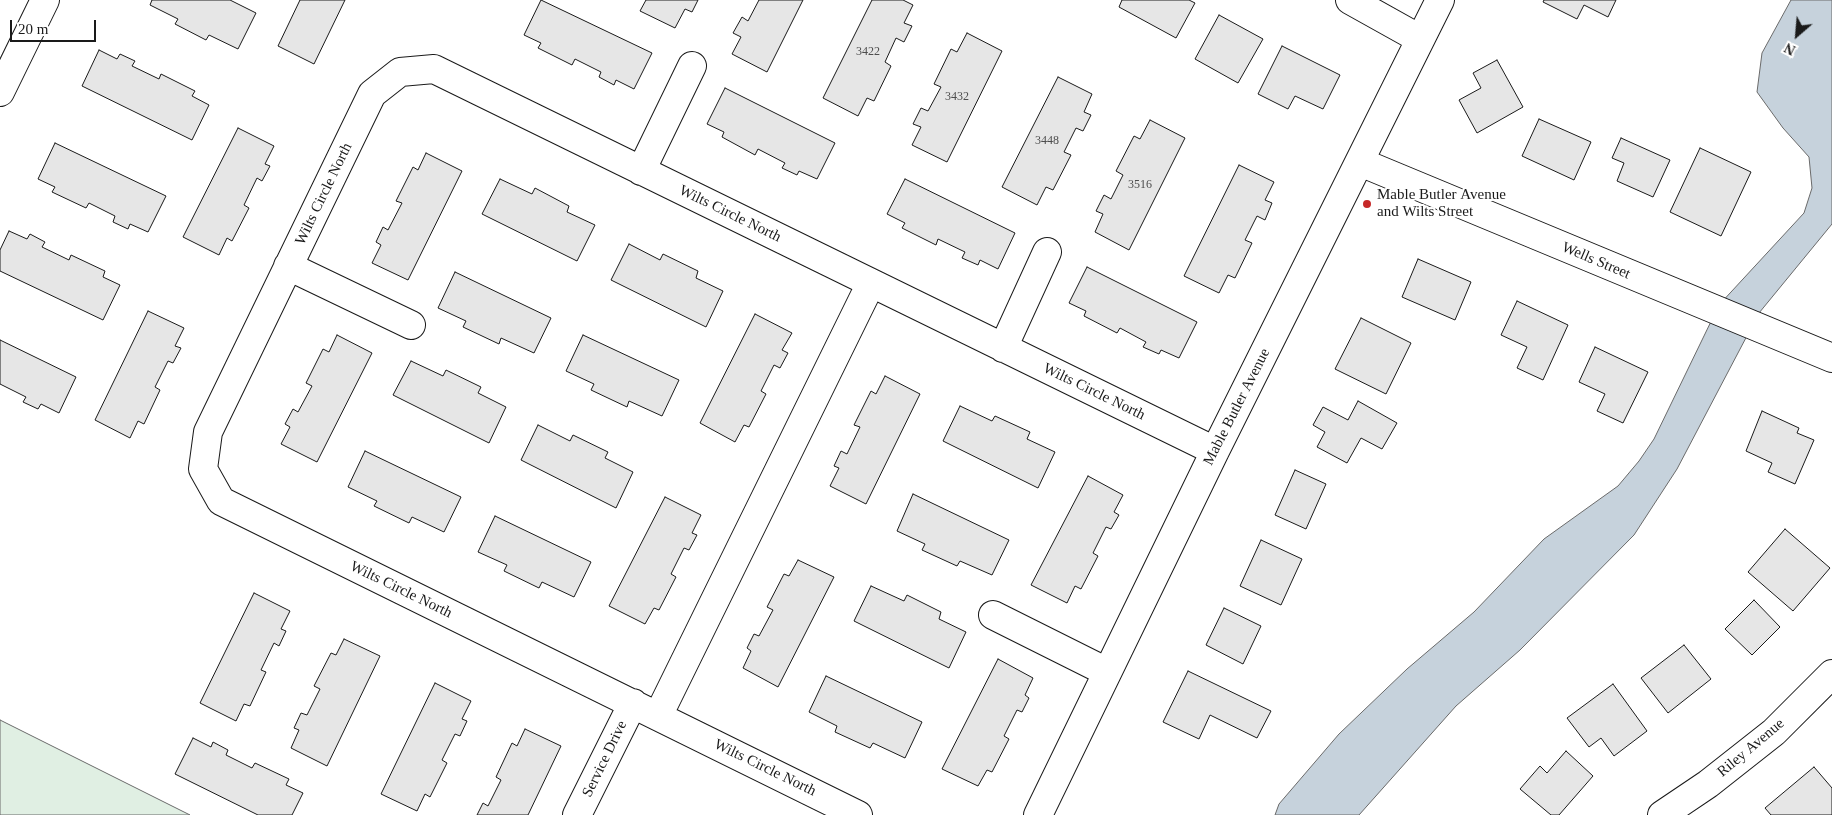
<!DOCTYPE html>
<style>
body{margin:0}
#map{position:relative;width:1832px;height:815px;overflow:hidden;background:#fff;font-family:Georgia,serif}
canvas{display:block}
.north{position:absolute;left:1772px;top:10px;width:50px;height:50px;-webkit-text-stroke:4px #fff;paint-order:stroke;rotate:207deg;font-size:14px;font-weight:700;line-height:20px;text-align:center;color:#1a1a1a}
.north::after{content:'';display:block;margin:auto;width:18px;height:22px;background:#1a1a1a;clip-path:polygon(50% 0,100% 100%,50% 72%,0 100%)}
.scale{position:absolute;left:10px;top:20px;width:86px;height:22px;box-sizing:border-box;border:2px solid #1a1a1a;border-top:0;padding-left:6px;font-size:15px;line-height:18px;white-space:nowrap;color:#1a1a1a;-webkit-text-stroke:4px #fff;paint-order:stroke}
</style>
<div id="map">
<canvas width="1832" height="815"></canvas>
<div class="north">N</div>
<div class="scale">20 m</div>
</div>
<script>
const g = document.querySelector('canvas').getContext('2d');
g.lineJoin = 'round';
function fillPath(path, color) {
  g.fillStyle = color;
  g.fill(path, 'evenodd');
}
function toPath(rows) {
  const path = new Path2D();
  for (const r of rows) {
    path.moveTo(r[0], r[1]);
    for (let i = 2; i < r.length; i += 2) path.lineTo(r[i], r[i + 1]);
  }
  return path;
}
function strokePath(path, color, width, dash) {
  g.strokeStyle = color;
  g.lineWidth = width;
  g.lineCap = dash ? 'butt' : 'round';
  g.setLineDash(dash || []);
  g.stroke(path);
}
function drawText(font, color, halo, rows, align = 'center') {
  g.font = font + ' Georgia,serif';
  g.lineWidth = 4;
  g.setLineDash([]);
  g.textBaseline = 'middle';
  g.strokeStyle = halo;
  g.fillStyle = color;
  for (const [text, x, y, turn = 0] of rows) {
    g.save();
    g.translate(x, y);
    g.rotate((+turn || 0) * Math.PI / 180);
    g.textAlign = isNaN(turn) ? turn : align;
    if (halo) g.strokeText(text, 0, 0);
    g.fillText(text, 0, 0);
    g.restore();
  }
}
const green = toPath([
 [0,720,190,815,0,815,0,720]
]);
fillPath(green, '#e0efe3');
strokePath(green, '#6a6a6a', 1);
const water = toPath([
 [1791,0,1832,0,1832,224,1759,313,1677,469,1634,535,1520,650,1456,706,1359,815,1275,815,1279,804,1339,734,1407,669,1474,612,1544,539,1618,486,1639,461,1654,439,1719,305,1804,213,1812,188,1809,157,1783,128,1757,92,1762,53,1791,0]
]);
fillPath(water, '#c6d2dc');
strokePath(water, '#6a6a6a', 1);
const building = toPath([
 [152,0,230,0,256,13,238,49,209,35,206,40,175,24,178,19,150,5,152,0],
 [300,0,345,0,314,64,278,46,300,0],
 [541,0,652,53,634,89,616,80,614,85,599,77,601,72,575,59,572,65,538,48,541,43,524,35,541,0],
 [646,0,698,0,692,12,685,9,675,28,640,11,646,0],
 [759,0,803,0,767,72,732,54,741,37,733,33,742,17,748,21,759,0],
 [872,0,903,0,913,5,904,23,912,26,904,42,896,38,885,62,891,66,874,101,867,98,858,116,823,98,872,0],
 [1122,0,1189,0,1195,3,1176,38,1119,7,1122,0],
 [1544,0,1616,0,1608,17,1584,5,1577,19,1543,2,1544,0],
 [1219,15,1263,39,1238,83,1195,59,1219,15],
 [967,33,1002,51,947,162,912,145,921,127,913,124,921,108,928,111,941,87,934,84,951,49,957,52,967,33],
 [1282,46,1340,75,1323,109,1295,96,1288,109,1258,94,1282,46],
 [99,50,117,59,120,54,135,61,132,66,159,79,161,74,195,91,192,96,209,105,192,140,82,86,99,50],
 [1497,60,1523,107,1477,133,1459,100,1481,88,1473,73,1497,60],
 [1058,77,1092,94,1084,112,1091,115,1083,131,1076,128,1064,152,1071,155,1053,190,1046,187,1037,205,1002,187,1058,77],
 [725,88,835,143,817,179,799,171,797,175,782,168,785,163,758,149,755,155,722,137,724,132,707,124,725,88],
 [1539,119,1591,142,1574,180,1522,156,1539,119],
 [1150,120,1185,138,1129,250,1095,232,1103,214,1096,211,1104,195,1111,199,1123,175,1116,171,1134,136,1140,139,1150,120],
 [238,128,274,146,265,164,270,166,262,181,257,178,244,205,249,208,232,241,227,238,219,255,183,237,238,128],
 [1621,138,1670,160,1653,197,1617,181,1624,163,1612,158,1621,138],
 [55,143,166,196,148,232,130,224,128,229,113,222,115,216,89,203,86,208,52,192,55,187,38,179,55,143],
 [1700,148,1751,172,1721,236,1670,212,1700,148],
 [426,153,462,171,408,280,372,263,381,245,376,242,383,227,388,230,402,203,396,201,413,167,418,170,426,153],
 [1239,165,1274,182,1265,200,1272,203,1265,220,1257,216,1245,240,1252,243,1235,278,1228,275,1219,293,1184,276,1239,165],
 [500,179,532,194,535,188,569,206,567,212,595,225,577,261,482,214,500,179],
 [905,179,1015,233,998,269,980,260,978,265,962,258,965,252,938,239,936,245,902,228,905,223,887,214,905,179],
 [9,231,27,239,30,234,45,242,42,247,69,260,71,255,105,271,103,277,120,285,103,320,0,271,0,250,9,231],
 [629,244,660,260,663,254,698,271,696,278,723,291,706,327,611,280,629,244],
 [1418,259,1471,282,1455,320,1402,297,1418,259],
 [1087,267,1197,322,1179,358,1161,350,1159,354,1143,347,1146,342,1120,328,1117,333,1084,316,1086,311,1069,303,1087,267],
 [455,272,551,318,534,353,501,338,499,344,463,327,466,321,438,308,455,272],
 [1517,301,1568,325,1543,380,1517,368,1527,347,1501,335,1517,301],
 [148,311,184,328,175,346,181,348,173,363,168,361,155,387,160,390,144,424,138,421,130,438,95,420,148,311],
 [755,314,792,333,782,350,788,353,780,368,774,365,761,391,766,394,749,427,744,425,735,442,700,423,755,314],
 [1361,318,1411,343,1386,394,1335,369,1361,318],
 [337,335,372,353,317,462,281,444,290,427,285,424,293,409,298,412,312,386,306,383,323,349,329,352,337,335],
 [583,335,679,380,662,416,629,401,627,407,591,390,594,384,566,371,583,335],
 [0,340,76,377,59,413,41,404,38,409,23,402,26,397,0,384,0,340],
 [1595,347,1648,372,1623,423,1597,411,1605,394,1579,382,1595,347],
 [411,361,443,376,446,370,481,387,478,393,506,407,489,443,393,395,411,361],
 [885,376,920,394,866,504,830,486,839,468,834,466,841,451,847,454,860,427,854,425,871,391,876,394,885,376],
 [1358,401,1397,423,1382,449,1361,438,1347,463,1317,447,1325,432,1313,425,1323,407,1348,420,1358,401],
 [960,406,992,421,995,416,1030,432,1027,439,1055,452,1038,488,943,441,960,406],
 [1762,411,1799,428,1797,433,1814,440,1795,484,1768,472,1772,463,1746,451,1762,411],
 [538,425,570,441,573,435,608,452,605,458,633,472,616,508,521,460,538,425],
 [365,451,461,497,444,532,412,517,409,523,374,506,377,501,348,487,365,451],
 [1295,470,1326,484,1306,529,1275,515,1295,470],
 [1088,476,1123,495,1114,512,1119,515,1111,529,1106,527,1093,553,1098,556,1081,589,1075,586,1067,603,1031,585,1088,476],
 [913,494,1009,540,992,575,960,561,957,566,922,550,925,544,897,531,913,494],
 [665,497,701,515,692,533,697,535,689,550,684,548,671,574,676,577,659,610,654,608,645,624,609,606,665,497],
 [495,516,591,562,574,597,542,582,539,588,504,571,507,565,478,552,495,516],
 [1785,529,1830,568,1793,611,1748,572,1785,529],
 [1261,540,1302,559,1281,605,1240,586,1261,540],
 [798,560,834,577,778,687,743,668,751,651,747,648,754,634,759,636,773,610,767,607,784,574,789,576,798,560],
 [871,586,904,601,907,595,941,612,939,619,966,632,949,668,854,621,871,586],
 [254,593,290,611,281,629,286,631,279,646,274,643,261,670,266,672,250,706,244,704,236,721,200,703,254,593],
 [1754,600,1780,627,1752,655,1725,629,1754,600],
 [1224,608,1261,626,1243,664,1206,645,1224,608],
 [344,639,380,656,327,766,291,748,299,730,294,728,301,713,307,715,320,689,314,686,331,653,336,655,344,639],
 [1684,645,1711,679,1668,713,1641,678,1684,645],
 [998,659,1033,678,1025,695,1029,698,1022,712,1017,710,1004,736,1009,739,992,772,987,770,978,786,942,769,998,659],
 [1188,671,1271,711,1257,738,1210,715,1199,739,1163,722,1188,671],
 [826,676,922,722,905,758,873,743,870,748,835,732,837,726,809,712,826,676],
 [435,683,471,701,462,719,467,721,460,736,455,734,442,760,447,763,430,797,425,794,417,811,381,794,435,683],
 [1613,684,1647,731,1614,756,1601,738,1589,747,1567,718,1613,684],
 [525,729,561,746,528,815,477,815,483,803,488,806,501,780,496,777,512,743,517,746,525,729],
 [193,738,211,747,213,742,228,750,226,755,252,768,255,763,289,779,286,785,303,793,292,815,258,815,175,774,193,738],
 [1566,751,1593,776,1559,815,1551,815,1520,789,1540,766,1547,773,1566,751],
 [1814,767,1832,788,1832,815,1771,815,1765,808,1814,767]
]);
fillPath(building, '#e6e6e6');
strokePath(building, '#1a1a1a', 1);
const minor = toPath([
 [1350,0,1420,39],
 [0,92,45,0],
 [1360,162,1832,358],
 [641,171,692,66],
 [288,266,411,325],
 [1003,348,1047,252],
 [993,615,1107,672],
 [658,716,871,283],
 [577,815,633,703],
 [858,815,221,501,203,469,208,432,372,94,400,72,434,69,1215,451],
 [1038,815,1215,451,1440,0],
 [1662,815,1708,784,1774,732,1832,674]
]);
strokePath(minor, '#1a1a1a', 30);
strokePath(minor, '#fff', 28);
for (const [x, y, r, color] of [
 [1367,204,5,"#c62828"]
]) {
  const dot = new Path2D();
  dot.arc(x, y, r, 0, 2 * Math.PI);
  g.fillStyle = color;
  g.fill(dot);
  strokePath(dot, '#fff', 2);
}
drawText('12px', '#4d4d4d', null, [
 ["3422",868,52],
 ["3432",957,97],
 ["3448",1047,141],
 ["3516",1140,185]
]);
drawText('15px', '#1a1a1a', '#fff', [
 ["Wilts Circle North",324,194,-64],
 ["Wilts Circle North",730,214,26],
 ["Wells Street",1596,261,23],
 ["Wilts Circle North",1094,392,26],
 ["Mable Butler Avenue",1237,407,-63],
 ["Wilts Circle North",401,590,26],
 ["Riley Avenue",1751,748,-40],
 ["Service Drive",605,759,-64],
 ["Wilts Circle North",765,768,26]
]);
drawText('15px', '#1a1a1a', '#fff', [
 ["Mable Butler Avenue",1377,195],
 ["and Wilts Street",1377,212]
], 'left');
</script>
